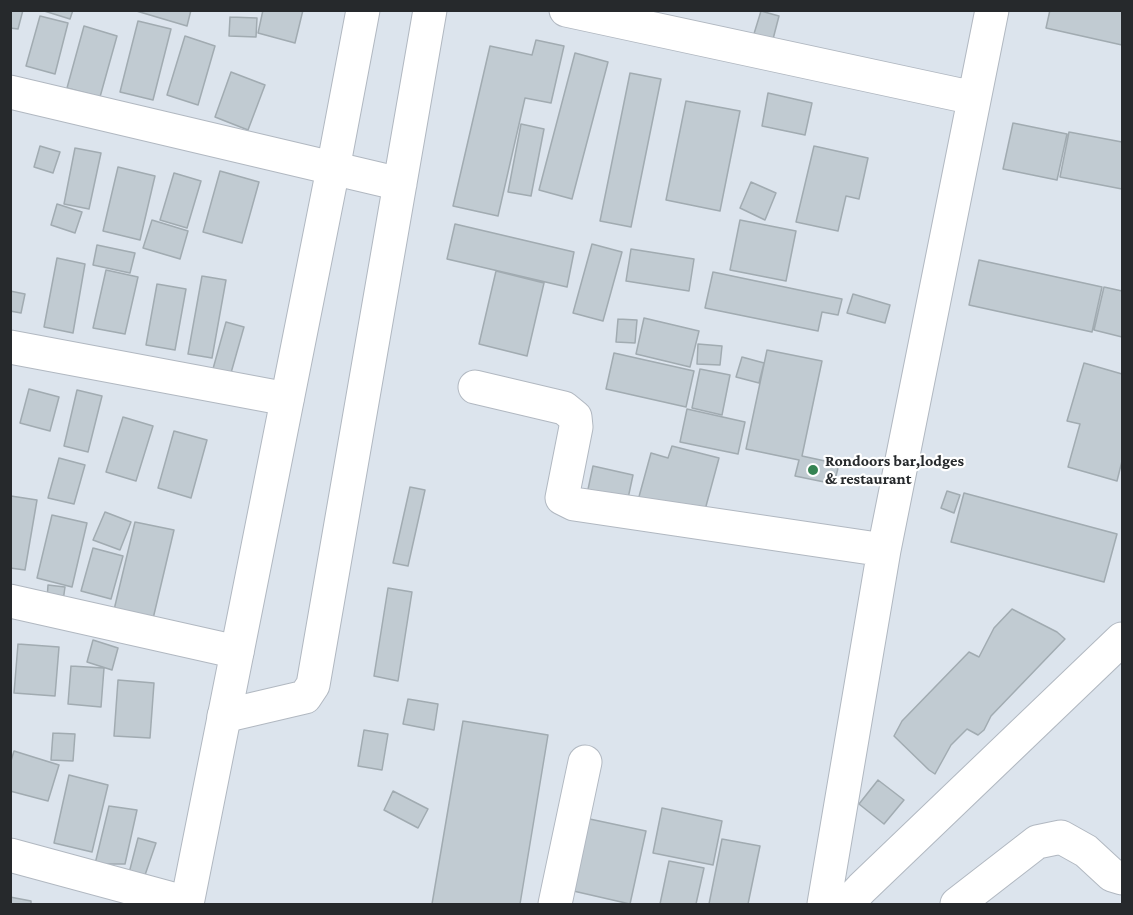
<!DOCTYPE html>
<style>
body{margin:0}
#map{position:relative;width:1133px;height:915px;overflow:hidden;background:#dce4ed;font-family:"Crimson Pro",serif}
canvas{display:block}
.frame{position:absolute;inset:0;border:12px solid #26292c;pointer-events:none}
</style>
<div id="map">
<canvas width="1133" height="915"></canvas>
<div class="frame"></div>
</div>
<script>
const g = document.querySelector('canvas').getContext('2d');
g.lineJoin = 'round';
function fillPath(path, color) {
  g.fillStyle = color;
  g.fill(path, 'evenodd');
}
function toPath(rows) {
  const path = new Path2D();
  for (const r of rows) {
    path.moveTo(r[0], r[1]);
    for (let i = 2; i < r.length; i += 2) path.lineTo(r[i], r[i + 1]);
  }
  return path;
}
function strokePath(path, color, width, dash) {
  g.strokeStyle = color;
  g.lineWidth = width;
  g.lineCap = dash ? 'butt' : 'round';
  g.setLineDash(dash || []);
  g.stroke(path);
}
function drawText(font, color, halo, rows, align = 'center') {
  g.font = font + ' "Crimson Pro",serif';
  g.lineWidth = 4.5;
  g.setLineDash([]);
  g.textBaseline = 'middle';
  g.strokeStyle = halo;
  g.fillStyle = color;
  for (const [text, x, y, turn = 0] of rows) {
    g.save();
    g.translate(x, y);
    g.rotate((+turn || 0) * Math.PI / 180);
    g.textAlign = isNaN(turn) ? turn : align;
    if (halo) g.strokeText(text, 0, 0);
    g.fillText(text, 0, 0);
    g.restore();
  }
}
const building = toPath([
 [10,10,23,10,18,29,10,28,10,10],
 [41,10,73,10,70,19,41,10],
 [133,10,191,10,187,26,133,10],
 [263,10,303,10,295,43,258,33,263,10],
 [1050,10,1122,10,1122,45,1046,28,1050,10],
 [761,11,779,16,772,43,753,37,761,11],
 [40,16,68,23,55,74,26,66,40,16],
 [230,17,257,18,256,37,229,36,230,17],
 [138,21,171,29,153,100,120,92,138,21],
 [84,26,117,36,100,97,67,88,84,26],
 [185,36,215,46,198,105,167,95,185,36],
 [536,40,564,46,551,103,525,98,498,216,453,206,490,46,532,55,536,40],
 [575,53,608,62,572,199,539,190,575,53],
 [231,72,265,85,248,130,215,117,231,72],
 [630,73,661,79,631,227,600,221,630,73],
 [768,93,812,103,805,135,762,126,768,93],
 [686,101,740,111,720,211,666,200,686,101],
 [1013,123,1067,134,1057,180,1003,169,1013,123],
 [521,124,544,129,531,196,508,192,521,124],
 [1069,132,1122,142,1122,189,1060,177,1069,132],
 [40,146,60,152,53,173,34,167,40,146],
 [814,146,868,158,859,199,846,196,838,231,796,222,814,146],
 [75,148,101,153,89,209,64,204,75,148],
 [118,167,155,176,140,240,103,231,118,167],
 [220,171,259,182,242,243,203,232,220,171],
 [174,173,201,181,187,228,160,220,174,173],
 [751,182,776,193,765,220,740,208,751,182],
 [57,204,82,212,75,233,51,225,57,204],
 [152,220,188,231,180,259,143,248,152,220],
 [740,220,796,231,786,281,730,270,740,220],
 [455,224,574,252,567,287,447,259,455,224],
 [592,244,622,252,603,321,573,313,592,244],
 [97,245,135,253,130,273,93,265,97,245],
 [631,249,694,259,689,291,626,281,631,249],
 [57,258,85,264,73,333,44,327,57,258],
 [979,260,1102,287,1092,332,969,305,979,260],
 [106,270,138,277,125,334,93,328,106,270],
 [496,271,544,283,527,356,479,344,496,271],
 [713,272,842,299,838,315,822,312,818,331,705,308,713,272],
 [202,276,226,280,212,358,188,354,202,276],
 [157,284,186,289,175,350,146,345,157,284],
 [1104,287,1122,291,1122,337,1094,330,1104,287],
 [10,291,25,294,21,313,10,311,10,291],
 [853,294,890,305,885,323,847,313,853,294],
 [644,318,699,331,690,367,636,354,644,318],
 [618,319,637,320,635,343,616,342,618,319],
 [226,322,244,327,229,380,211,376,226,322],
 [698,344,722,346,720,365,697,364,698,344],
 [767,350,822,361,802,456,839,464,834,484,795,476,799,460,746,449,767,350],
 [614,353,694,371,686,407,606,389,614,353],
 [742,357,764,363,759,383,736,377,742,357],
 [1084,363,1122,374,1122,461,1117,481,1068,467,1080,424,1067,421,1084,363],
 [700,369,730,375,722,415,692,408,700,369],
 [29,389,59,397,50,431,20,423,29,389],
 [77,390,102,396,88,452,64,446,77,390],
 [687,409,745,422,738,454,680,442,687,409],
 [123,417,153,426,136,481,106,472,123,417],
 [174,431,207,440,191,498,158,488,174,431],
 [672,446,719,458,702,521,637,504,651,453,668,458,672,446],
 [59,458,85,465,74,504,48,498,59,458],
 [593,466,633,475,627,503,587,494,593,466],
 [410,487,425,490,408,566,393,563,410,487],
 [947,491,960,495,954,513,941,508,947,491],
 [964,493,1117,534,1104,582,951,542,964,493],
 [11,496,37,500,25,570,10,568,11,496],
 [105,512,131,522,120,550,93,540,105,512],
 [52,515,87,523,72,587,37,578,52,515],
 [135,522,174,530,152,623,113,614,135,522],
 [93,548,123,556,111,599,81,591,93,548],
 [48,585,65,587,63,601,47,600,48,585],
 [388,588,412,592,398,681,374,676,388,588],
 [1012,609,1057,632,1065,639,991,716,984,730,978,735,967,729,951,745,935,774,929,770,894,736,902,721,969,652,979,657,994,628,1012,609],
 [93,640,118,648,112,670,87,662,93,640],
 [18,644,59,647,55,696,14,693,18,644],
 [71,666,104,668,101,707,68,704,71,666],
 [118,680,154,683,150,738,114,736,118,680],
 [408,699,438,704,434,730,403,724,408,699],
 [463,721,548,735,520,904,432,904,463,721],
 [364,730,388,734,382,770,358,766,364,730],
 [53,733,75,734,73,761,51,760,53,733],
 [14,751,59,765,48,801,10,791,10,764,14,751],
 [69,775,108,785,92,852,54,843,69,775],
 [878,780,904,800,884,824,859,804,878,780],
 [393,791,428,809,418,828,384,810,393,791],
 [109,806,137,810,125,864,95,864,109,806],
 [662,808,722,821,713,865,653,853,662,808],
 [585,818,646,831,630,904,569,890,585,818],
 [138,838,156,843,144,878,128,877,138,838],
 [722,839,760,846,748,904,709,904,722,839],
 [669,861,704,868,696,904,660,904,669,861],
 [10,897,31,901,31,904,10,904,10,897]
]);
fillPath(building, '#c1cbd2');
strokePath(building, '#a1abb1', 1.5);
const minor = toPath([
 [566,10,974,98],
 [10,92,400,184],
 [10,347,287,399],
 [475,387,564,408,575,417,576,427,562,498,574,504,884,550],
 [10,601,237,652],
 [224,716,305,697,313,685,430,10],
 [10,855,187,903],
 [555,904,585,762],
 [824,904,884,550,992,10],
 [847,904,862,888,1122,639],
 [957,904,1037,842,1061,837,1086,851,1112,875,1122,878]
]);
const major = toPath([
 [187,904,333,169,363,10]
]);
strokePath(minor, '#b1b8c1', 35);
strokePath(major, '#b1b8c1', 35);
strokePath(minor, '#fff', 33);
strokePath(major, '#fff', 33);
for (const [x, y, r, color] of [
 [813,470,6,"#358352"]
]) {
  const dot = new Path2D();
  dot.arc(x, y, r, 0, 2 * Math.PI);
  g.fillStyle = color;
  g.fill(dot);
  strokePath(dot, '#fff', 2);
}
drawText('bold 16px', '#26292c', '#fff', [
 ["Rondoors bar,lodges",825,461],
 ["& restaurant",825,479]
], 'left');
</script>
